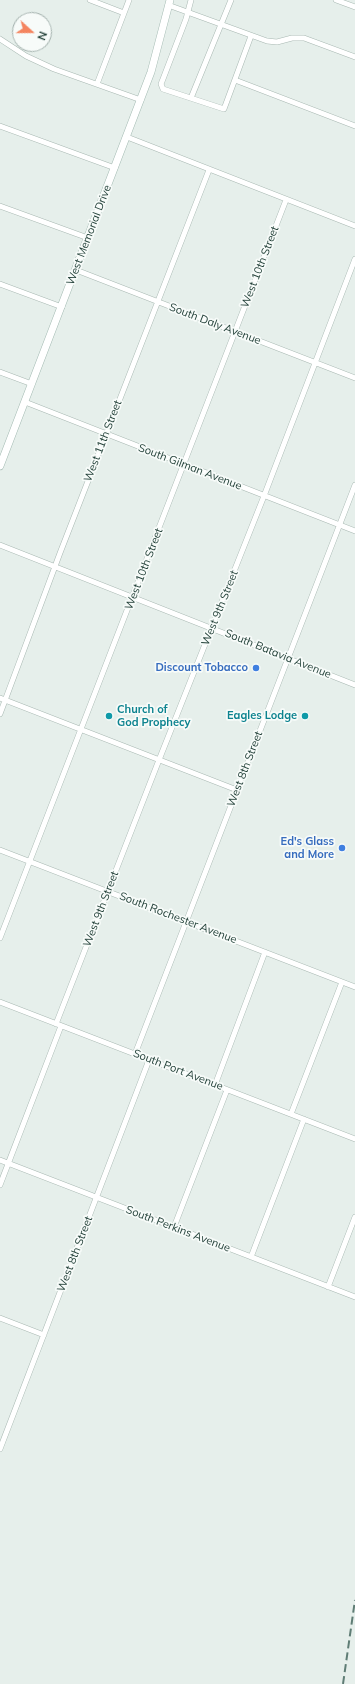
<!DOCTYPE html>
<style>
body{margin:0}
#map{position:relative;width:355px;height:1684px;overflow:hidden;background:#e6efeb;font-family:Mulish,sans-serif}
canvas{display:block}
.north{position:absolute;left:12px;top:12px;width:40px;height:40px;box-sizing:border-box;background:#f7fbf9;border:1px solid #a3b1ad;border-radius:50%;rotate:111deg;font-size:11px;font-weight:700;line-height:16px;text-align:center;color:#24423a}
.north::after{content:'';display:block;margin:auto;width:14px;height:18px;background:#f4845f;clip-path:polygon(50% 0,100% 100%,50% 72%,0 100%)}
</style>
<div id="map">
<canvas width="355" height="1684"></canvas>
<div class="north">N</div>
</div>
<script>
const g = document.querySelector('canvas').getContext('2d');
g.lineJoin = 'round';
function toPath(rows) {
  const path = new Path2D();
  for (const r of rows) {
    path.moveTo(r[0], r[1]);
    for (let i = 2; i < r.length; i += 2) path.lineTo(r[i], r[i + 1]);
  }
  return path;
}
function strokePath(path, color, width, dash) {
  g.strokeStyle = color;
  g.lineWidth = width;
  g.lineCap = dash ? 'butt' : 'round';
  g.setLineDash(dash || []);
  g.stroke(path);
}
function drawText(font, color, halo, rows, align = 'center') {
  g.font = font + ' Mulish,sans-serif';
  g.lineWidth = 3.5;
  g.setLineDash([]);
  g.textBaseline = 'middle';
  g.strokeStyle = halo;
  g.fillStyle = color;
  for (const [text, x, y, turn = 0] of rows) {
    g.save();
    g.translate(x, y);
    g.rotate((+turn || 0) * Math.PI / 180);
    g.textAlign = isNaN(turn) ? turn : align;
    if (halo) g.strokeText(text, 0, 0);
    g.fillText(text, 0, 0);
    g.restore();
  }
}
const street = toPath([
 [90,0,124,13],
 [191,0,186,19,163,79,161,84,163,89,224,109,251,36],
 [336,0,355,7],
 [168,5,267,41,277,42,292,38,304,38,355,57],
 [0,39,26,56,54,69,141,100],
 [235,80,355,126],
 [97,84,129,0],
 [191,98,231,0],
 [0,126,115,168],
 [127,137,355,226],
 [0,206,88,238],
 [76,270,355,378],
 [0,284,62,307],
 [0,372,32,384],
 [25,402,355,531],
 [0,545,355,685],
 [0,698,237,790],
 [0,714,60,553,209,170],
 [0,850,355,987],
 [0,938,286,200],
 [0,1002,355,1139],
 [56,1024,159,760,264,496,355,259],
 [135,1054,355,485],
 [215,1085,265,952],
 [291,1114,342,982],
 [0,1160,355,1297],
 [0,1185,61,1026],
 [174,1227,227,1090],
 [251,1257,304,1119],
 [328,1287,355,1217],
 [0,1318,44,1335],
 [0,1449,149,1060]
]);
const secondary = toPath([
 [0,466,151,72,170,0]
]);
strokePath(street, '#a8b8b2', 6);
strokePath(secondary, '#a4bbb3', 8);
strokePath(street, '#fff', 5);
strokePath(secondary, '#fff', 7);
strokePath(toPath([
 [343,1684,355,1600]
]), '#5f7d75', 2, [8, 4]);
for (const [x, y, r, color] of [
 [256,668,4,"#3f7fe0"],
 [109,716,4,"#0f9aa8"],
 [305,716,4,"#0f9aa8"],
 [342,848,4,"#3f7fe0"]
]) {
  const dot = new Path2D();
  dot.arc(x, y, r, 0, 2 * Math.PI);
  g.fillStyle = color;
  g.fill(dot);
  strokePath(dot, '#f7fbf9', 1.5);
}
drawText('11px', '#24423a', '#f7fbf9', [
 ["West Memorial Drive",89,235,-69],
 ["West 10th Street",260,267,-69],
 ["South Daly Avenue",215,324,21],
 ["West 11th Street",103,441,-69],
 ["South Gilman Avenue",190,467,21],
 ["West 10th Street",144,569,-69],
 ["West 9th Street",220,608,-68],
 ["South Batavia Avenue",278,654,22],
 ["West 8th Street",245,769,-69],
 ["West 9th Street",101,909,-69],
 ["South Rochester Avenue",178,918,21],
 ["South Port Avenue",178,1070,21],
 ["South Perkins Avenue",178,1229,21],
 ["West 8th Street",75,1254,-69]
]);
drawText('bold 11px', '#366cbe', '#f7fbf9', [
 ["Discount Tobacco",248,668],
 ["Ed's Glass",334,842],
 ["and More",334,855]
], 'right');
drawText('bold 11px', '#0d838f', '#f7fbf9', [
 ["Church of",117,710],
 ["God Prophecy",117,723],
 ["Eagles Lodge",297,716,"right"]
], 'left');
</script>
